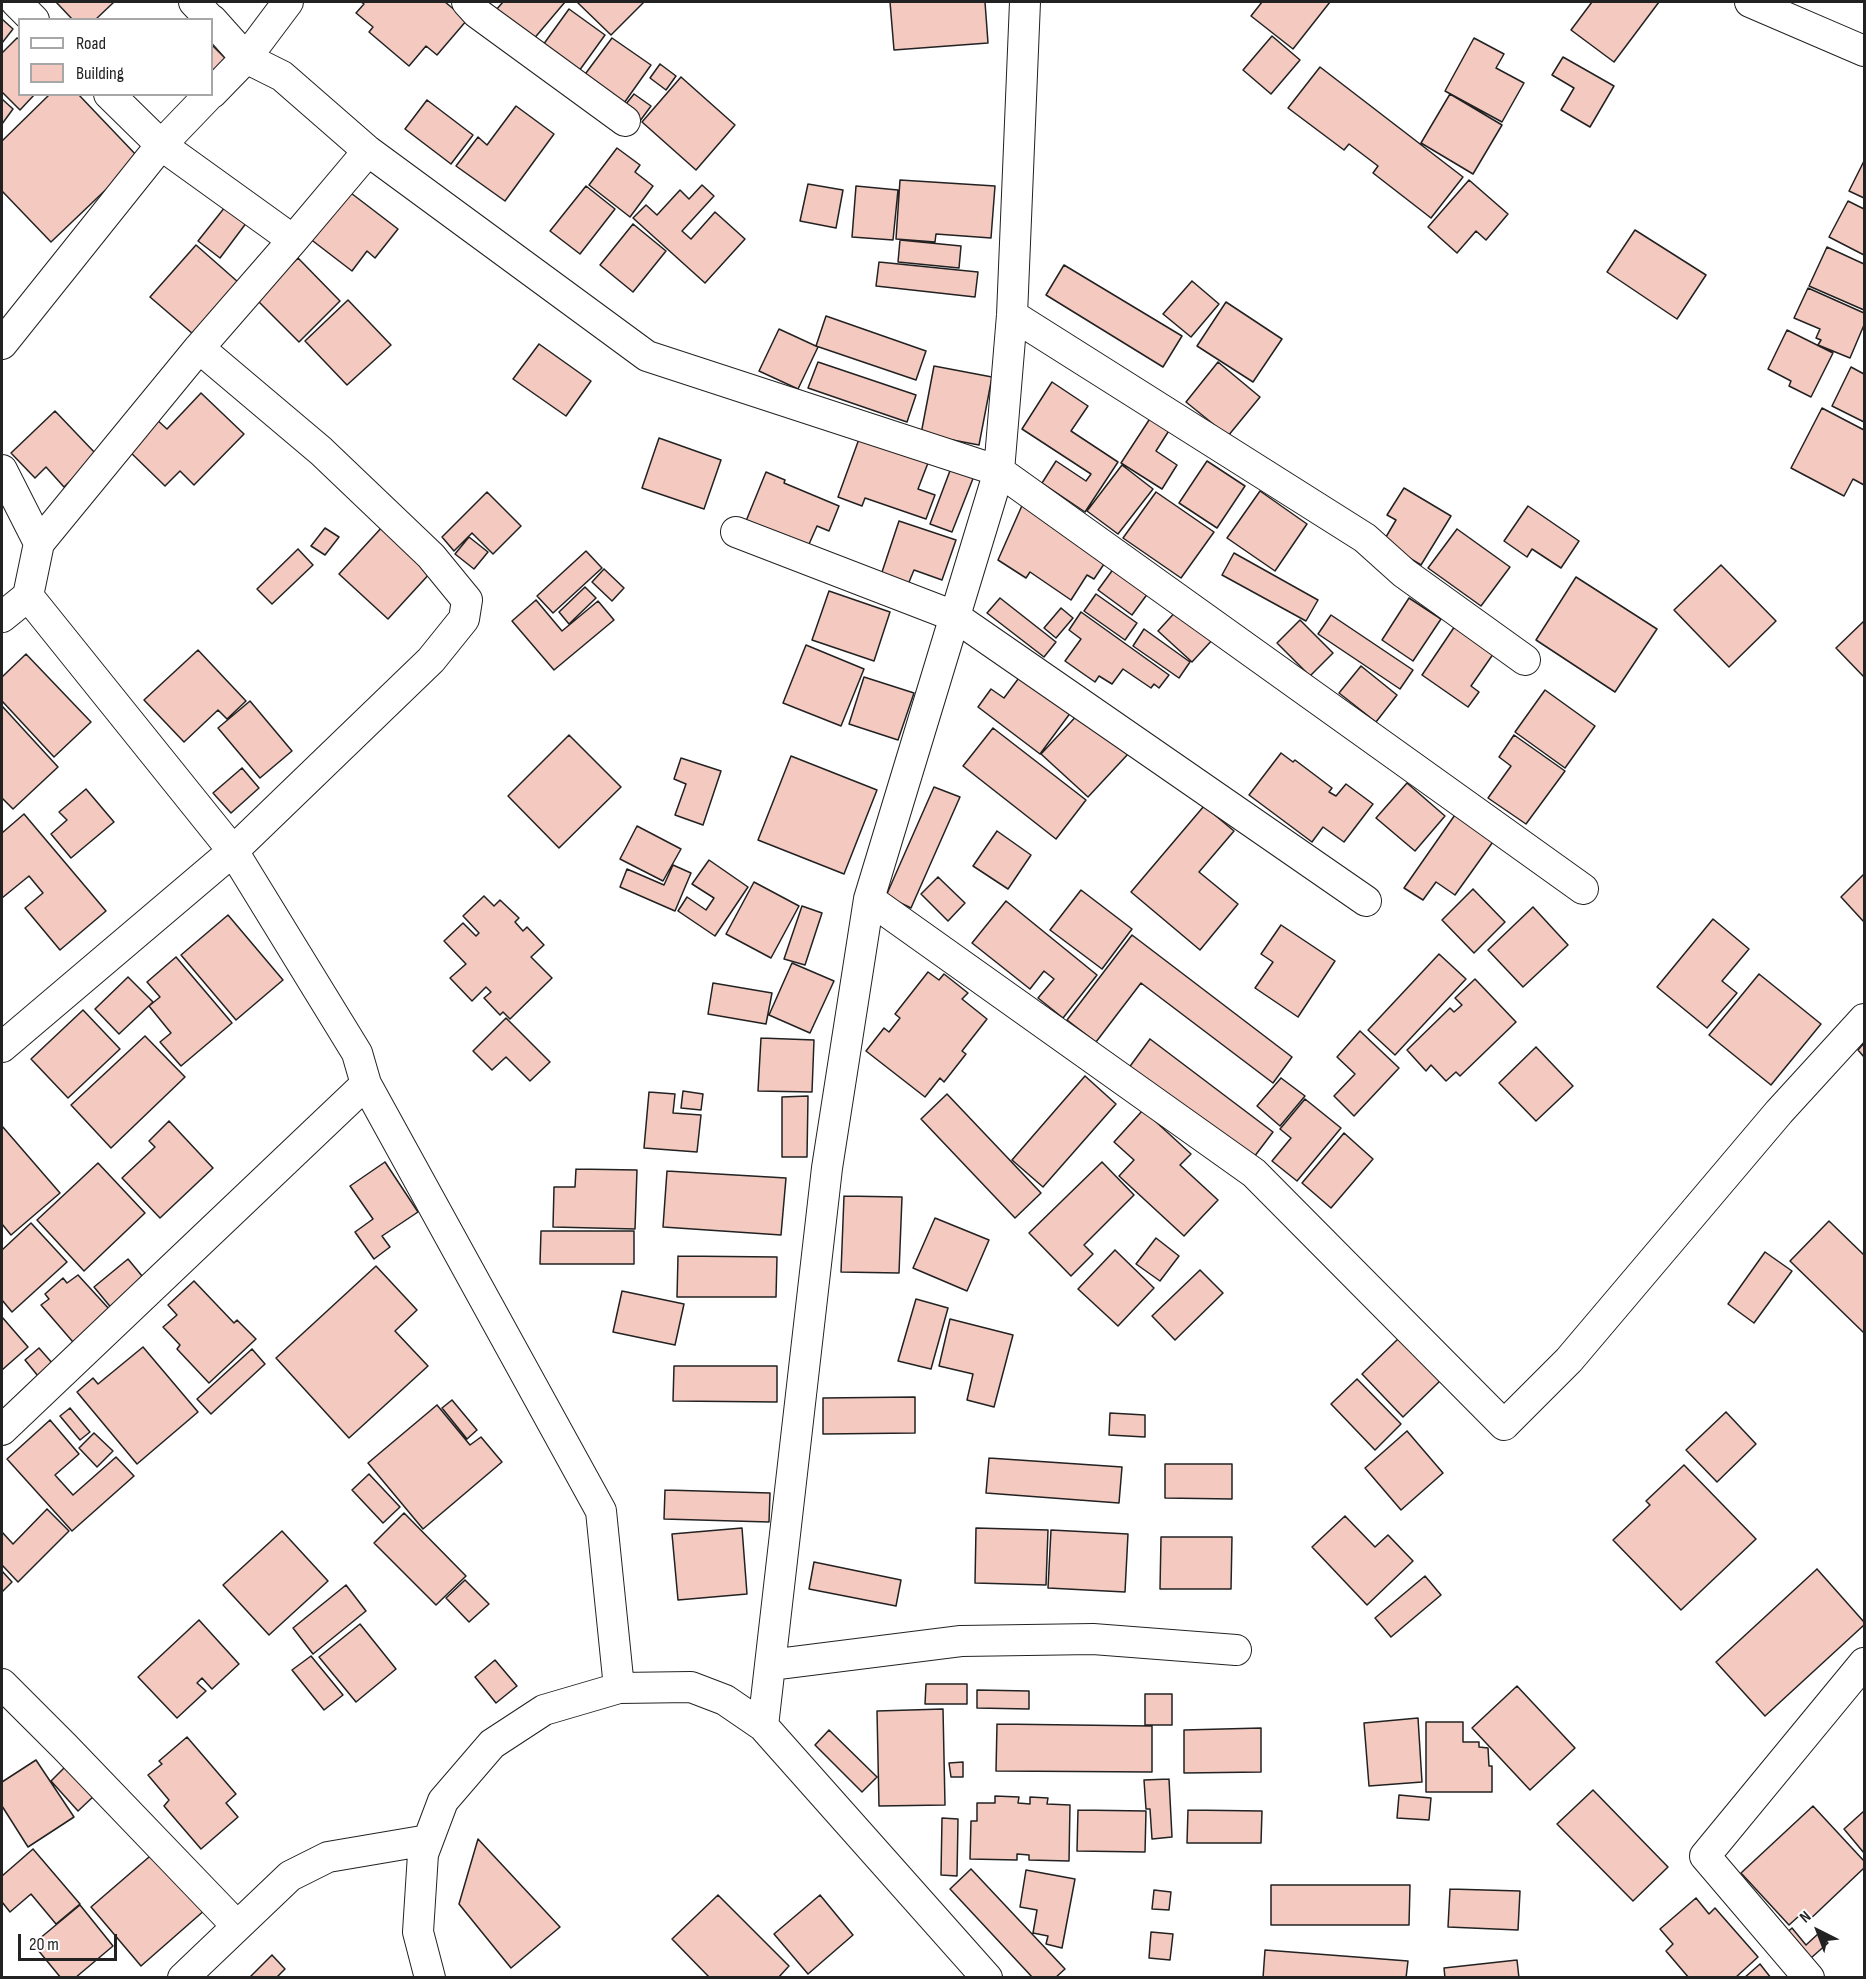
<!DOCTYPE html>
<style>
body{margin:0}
#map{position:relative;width:1866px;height:1979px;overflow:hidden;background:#fff;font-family:"Sofia Sans Condensed",sans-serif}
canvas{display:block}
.frame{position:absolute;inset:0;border:3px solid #222;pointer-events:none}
.legend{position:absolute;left:18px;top:18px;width:195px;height:78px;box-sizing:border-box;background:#fff;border:2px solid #a7a7a7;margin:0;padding:8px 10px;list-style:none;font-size:18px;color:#222}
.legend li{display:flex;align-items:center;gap:12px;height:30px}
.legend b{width:30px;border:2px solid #a7a7a7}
.north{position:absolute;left:1788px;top:1901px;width:60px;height:60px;-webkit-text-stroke:4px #fff;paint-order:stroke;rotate:318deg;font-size:16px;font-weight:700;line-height:24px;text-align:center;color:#222}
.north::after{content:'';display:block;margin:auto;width:21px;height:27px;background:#222;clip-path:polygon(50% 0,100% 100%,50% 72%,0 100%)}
.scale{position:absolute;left:18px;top:1934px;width:99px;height:27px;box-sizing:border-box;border:3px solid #222;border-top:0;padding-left:8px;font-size:18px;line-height:21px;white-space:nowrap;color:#222;-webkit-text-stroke:4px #fff;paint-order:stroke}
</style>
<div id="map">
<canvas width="1866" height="1979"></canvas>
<div class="frame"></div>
<ul class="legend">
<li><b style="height:8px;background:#fff"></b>Road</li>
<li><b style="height:16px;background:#f3c9c0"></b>Building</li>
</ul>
<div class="north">N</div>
<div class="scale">20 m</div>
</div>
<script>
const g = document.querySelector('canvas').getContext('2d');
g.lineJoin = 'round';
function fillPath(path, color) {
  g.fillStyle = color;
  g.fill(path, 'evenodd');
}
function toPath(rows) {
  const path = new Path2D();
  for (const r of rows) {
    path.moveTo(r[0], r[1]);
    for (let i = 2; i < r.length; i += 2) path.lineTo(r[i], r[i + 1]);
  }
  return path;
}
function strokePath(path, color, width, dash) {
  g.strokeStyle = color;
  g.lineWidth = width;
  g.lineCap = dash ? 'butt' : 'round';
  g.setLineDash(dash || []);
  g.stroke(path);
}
const building = toPath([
 [56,2,114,2,95,20,73,20,56,2],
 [361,2,445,2,467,20,437,55,426,46,409,66,369,32,373,27,356,13,364,4,361,2],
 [503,2,565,2,532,41,496,10,503,2],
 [577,2,644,2,611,35,577,2],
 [890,2,985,2,988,43,894,50,890,2],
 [1262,2,1330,2,1293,49,1251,16,1262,2],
 [1592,2,1659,2,1614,62,1571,30,1592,2],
 [569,9,605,35,579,71,543,45,569,9],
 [2,19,13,29,2,43,2,19],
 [1272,36,1300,60,1271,94,1243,70,1272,36],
 [17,38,20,40,20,94,35,94,20,110,2,92,2,53,17,38],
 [612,38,651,65,622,106,583,77,612,38],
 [1474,38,1504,54,1496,68,1524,83,1502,122,1445,91,1474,38],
 [212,45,226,59,212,73,212,45],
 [1563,57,1614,86,1590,127,1561,110,1574,88,1552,75,1563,57],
 [660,64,676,76,666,90,650,78,660,64],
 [1320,67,1463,177,1431,218,1373,173,1378,166,1349,144,1344,150,1288,108,1320,67],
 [681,77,735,125,696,170,642,122,681,77],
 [50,94,78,94,139,158,51,242,2,191,2,141,50,94],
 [634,94,651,106,640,121,622,109,634,94],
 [1450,94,1502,125,1473,174,1421,143,1450,94],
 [2,99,13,109,2,124,2,99],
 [427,100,473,135,451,164,405,129,427,100],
 [516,106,554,134,505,201,456,166,478,137,487,145,516,106],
 [617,148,640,165,635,172,653,186,630,217,589,185,617,148],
 [1864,161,1864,198,1849,191,1864,161],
 [900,180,995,186,991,238,936,234,935,242,896,239,900,180],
 [1469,180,1508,214,1486,240,1476,231,1457,253,1428,227,1469,180],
 [808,184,843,190,836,228,800,221,808,184],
 [702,185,714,196,682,231,691,239,715,212,745,239,705,283,633,218,646,205,657,215,680,190,689,199,702,185],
 [586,186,615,209,580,254,550,231,586,186],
 [856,186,898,190,893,240,852,237,856,186],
 [347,190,398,229,375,258,367,251,352,271,309,238,347,190],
 [1848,201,1864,209,1864,255,1829,237,1848,201],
 [229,202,250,218,220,258,198,241,229,202],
 [633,224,666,251,633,292,600,265,633,224],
 [1635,230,1706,275,1677,319,1607,272,1635,230],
 [900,240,961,246,959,268,898,262,900,240],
 [196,245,238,282,193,334,150,297,196,245],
 [1827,247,1864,264,1864,310,1809,286,1827,247],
 [298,258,340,301,299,342,256,299,298,258],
 [879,262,978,272,975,297,876,286,879,262],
 [1064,265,1182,336,1163,367,1046,295,1064,265],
 [1192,281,1219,304,1191,337,1163,314,1192,281],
 [1808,288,1864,313,1864,325,1850,358,1818,345,1821,340,1816,338,1820,329,1794,318,1808,288],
 [348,300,391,345,347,385,305,341,348,300],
 [1226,302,1282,339,1253,382,1197,346,1226,302],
 [826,316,926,351,916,380,816,346,826,316],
 [779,329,818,347,798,389,759,371,779,329],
 [1787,330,1833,353,1811,397,1789,386,1791,381,1768,369,1787,330],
 [539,344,591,381,566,416,513,379,539,344],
 [818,362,916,395,907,422,808,388,818,362],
 [1218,362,1260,397,1228,436,1186,402,1218,362],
 [934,366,992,377,979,445,921,434,934,366],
 [1851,367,1864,374,1864,422,1832,406,1851,367],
 [1052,382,1088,406,1071,431,1118,462,1085,512,1042,483,1056,461,1086,481,1091,474,1022,429,1052,382],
 [201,393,244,434,194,485,180,471,165,486,126,448,155,418,167,429,201,393],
 [1822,408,1864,430,1864,485,1853,479,1844,496,1791,468,1822,408],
 [55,411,97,455,64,487,46,467,35,478,11,453,55,411],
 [1151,417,1170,429,1156,451,1177,465,1162,489,1121,463,1151,417],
 [659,438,721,460,704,509,642,488,659,438],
 [859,439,928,463,918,489,935,495,926,519,865,498,862,506,838,497,859,439],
 [1207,461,1245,486,1217,528,1179,503,1207,461],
 [1122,465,1153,489,1118,534,1087,511,1122,465],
 [951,468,974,476,952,532,930,524,951,468],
 [766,472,785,480,784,483,839,506,829,531,817,526,806,551,744,526,766,472],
 [1404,488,1451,516,1421,565,1383,542,1396,520,1387,515,1404,488],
 [1260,491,1307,524,1275,571,1227,538,1260,491],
 [487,492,521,526,493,554,472,533,454,551,442,537,487,492],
 [1156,492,1214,532,1181,578,1123,538,1156,492],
 [1024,501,1108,558,1094,579,1087,575,1071,600,1030,572,1026,578,998,560,1024,501],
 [1528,506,1579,541,1561,568,1532,549,1527,557,1504,541,1528,506],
 [899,521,956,540,942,580,914,570,907,587,880,578,899,521],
 [383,526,432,571,388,619,339,574,383,526],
 [325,528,339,537,325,555,311,546,325,528],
 [1457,529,1510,567,1481,606,1428,568,1457,529],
 [469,537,488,552,474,569,455,554,469,537],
 [298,549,313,565,272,604,257,589,298,549],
 [586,551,602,568,553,613,537,596,586,551],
 [1234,553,1318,600,1306,621,1222,575,1234,553],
 [1117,564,1151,589,1132,615,1098,590,1117,564],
 [1721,565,1776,621,1729,667,1674,610,1721,565],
 [604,569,624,588,612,601,592,582,604,569],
 [1576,577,1657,629,1615,692,1536,640,1576,577],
 [585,587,596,598,569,624,559,612,585,587],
 [829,591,890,612,874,661,812,640,829,591],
 [1096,594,1137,623,1125,640,1084,611,1096,594],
 [1000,598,1056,642,1044,657,987,613,1000,598],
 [1409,598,1441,619,1413,661,1382,640,1409,598],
 [536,600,562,631,598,601,614,620,554,670,512,621,536,600],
 [1061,608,1073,618,1056,638,1044,628,1061,608],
 [1179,608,1214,638,1192,662,1158,631,1179,608],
 [1081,612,1169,675,1159,688,1154,684,1151,688,1123,669,1112,684,1099,676,1095,682,1065,661,1081,639,1069,630,1081,612],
 [1331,615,1413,670,1400,689,1318,634,1331,615],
 [1300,620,1333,653,1310,676,1277,643,1300,620],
 [1864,621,1864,677,1836,648,1864,621],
 [1457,623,1496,650,1471,686,1479,692,1468,707,1422,675,1457,623],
 [1144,629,1190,662,1179,678,1133,646,1144,629],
 [806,645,864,669,841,726,783,703,806,645],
 [198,650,246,701,227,719,218,710,184,742,144,700,198,650],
 [26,654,91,722,54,757,2,701,2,677,26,654],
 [1361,666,1397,695,1376,722,1339,693,1361,666],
 [1024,671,1074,708,1040,754,978,707,991,689,1004,698,1024,671],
 [864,677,914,693,898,740,849,724,864,677],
 [1545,690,1595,726,1565,768,1515,732,1545,690],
 [250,701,292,751,260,778,218,728,250,701],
 [2,706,58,767,13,809,2,798,2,706],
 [1082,710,1129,753,1088,797,1041,754,1082,710],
 [993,728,1086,800,1056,839,963,766,993,728],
 [569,735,621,787,559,848,508,796,569,735],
 [1514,735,1565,771,1526,824,1488,798,1511,766,1499,757,1514,735],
 [1281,753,1293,762,1295,760,1332,788,1329,792,1336,796,1346,784,1373,804,1344,842,1323,827,1312,842,1249,795,1281,753],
 [791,756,877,790,844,874,758,840,791,756],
 [681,758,721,771,703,825,675,815,686,784,674,779,681,758],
 [242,768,259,788,231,813,213,793,242,768],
 [1407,783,1445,816,1415,851,1376,818,1407,783],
 [934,787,960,797,911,908,886,896,934,787],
 [86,789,114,822,71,858,51,834,67,820,59,812,86,789],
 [1204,806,1234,831,1199,872,1238,904,1200,950,1131,892,1204,806],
 [1457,812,1495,839,1455,895,1436,882,1423,900,1404,888,1457,812],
 [24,814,106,911,60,950,25,908,43,893,29,876,2,898,2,833,24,814],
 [637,826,681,849,663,881,620,859,637,826],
 [997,831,1031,855,1008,889,973,866,997,831],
 [709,860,748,887,715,936,678,911,687,897,706,910,714,898,692,884,709,860],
 [673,865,691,873,675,911,620,887,627,869,664,885,673,865],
 [1864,874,1864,922,1841,897,1864,874],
 [938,877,965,903,948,921,921,894,938,877],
 [754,882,799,906,771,958,726,934,754,882],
 [1473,889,1505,922,1474,953,1442,920,1473,889],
 [1081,890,1132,929,1102,969,1050,930,1081,890],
 [484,896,494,906,500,900,519,918,515,922,523,931,527,927,544,945,531,957,552,978,510,1019,503,1012,500,1015,484,998,491,992,486,987,472,1001,450,978,466,964,444,941,463,923,476,936,479,933,463,916,484,896],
 [1006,901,1097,975,1063,1018,1038,998,1054,979,1044,971,1030,989,972,943,1006,901],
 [802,906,822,913,805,965,784,959,802,906],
 [1533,907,1568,945,1523,987,1488,950,1533,907],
 [228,915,283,980,236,1020,181,955,228,915],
 [1713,919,1749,949,1722,981,1737,993,1707,1028,1657,987,1713,919],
 [1281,925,1335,961,1298,1017,1255,988,1273,962,1261,954,1281,925],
 [1132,935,1292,1057,1273,1083,1141,983,1096,1042,1067,1020,1132,935],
 [1439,954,1466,979,1395,1055,1368,1030,1439,954],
 [176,957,232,1023,181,1066,160,1042,171,1033,149,1006,160,997,147,982,176,957],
 [792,963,834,981,810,1033,769,1015,792,963],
 [928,972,939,980,944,974,968,993,962,999,987,1019,962,1051,966,1054,944,1082,940,1078,925,1097,866,1051,884,1028,889,1032,900,1018,895,1014,928,972],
 [1759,974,1821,1024,1771,1085,1709,1035,1759,974],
 [128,977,153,1002,119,1034,95,1009,128,977],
 [1475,979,1516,1022,1460,1076,1456,1072,1446,1081,1431,1065,1426,1071,1407,1050,1450,1008,1454,1012,1462,1005,1455,998,1475,979],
 [713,983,772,993,766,1024,708,1014,713,983],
 [83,1010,120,1049,68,1098,31,1059,83,1010],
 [506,1018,550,1062,530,1081,506,1057,492,1070,473,1051,506,1018],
 [1360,1031,1399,1068,1354,1116,1334,1096,1355,1074,1337,1057,1360,1031],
 [145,1036,185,1077,111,1148,71,1105,145,1036],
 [761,1038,814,1040,812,1092,758,1091,761,1038],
 [1150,1039,1273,1132,1251,1161,1128,1069,1150,1039],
 [1864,1043,1864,1057,1858,1050,1864,1043],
 [1536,1047,1573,1086,1536,1121,1499,1083,1536,1047],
 [1085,1076,1116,1104,1043,1187,1012,1160,1085,1076],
 [1281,1078,1305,1096,1280,1126,1257,1106,1281,1078],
 [683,1091,703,1094,701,1110,681,1108,683,1091],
 [649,1092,675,1094,673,1113,701,1115,697,1152,644,1148,649,1092],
 [947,1094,1041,1193,1015,1218,921,1119,947,1094],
 [808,1096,807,1157,782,1157,782,1097,808,1096],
 [1305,1099,1341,1128,1297,1181,1272,1161,1291,1138,1280,1129,1305,1099],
 [1143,1110,1191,1154,1180,1165,1218,1200,1184,1236,1119,1176,1134,1160,1114,1142,1143,1110],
 [169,1121,213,1168,160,1218,122,1178,155,1147,149,1141,169,1121],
 [2,1126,60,1193,11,1235,2,1224,2,1126],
 [1344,1133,1373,1159,1331,1208,1302,1183,1344,1133],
 [385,1162,418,1212,382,1236,390,1247,374,1259,355,1232,373,1219,350,1186,385,1162],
 [1102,1162,1134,1195,1084,1245,1093,1254,1071,1276,1029,1233,1102,1162],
 [98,1163,145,1213,84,1271,37,1220,98,1163],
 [576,1169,637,1170,635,1229,553,1227,554,1187,575,1187,576,1169],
 [667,1171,786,1178,781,1235,663,1227,667,1171],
 [844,1196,902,1197,899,1273,841,1272,844,1196],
 [935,1218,989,1240,967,1291,913,1268,935,1218],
 [1829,1221,1864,1255,1864,1333,1790,1261,1829,1221],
 [31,1223,67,1262,12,1312,2,1300,2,1250,31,1223],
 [541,1231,634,1231,634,1264,540,1264,541,1231],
 [1156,1238,1179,1256,1160,1281,1136,1264,1156,1238],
 [1115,1250,1154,1288,1118,1326,1078,1289,1115,1250],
 [1765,1252,1792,1271,1754,1323,1728,1304,1765,1252],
 [678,1256,777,1257,776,1297,677,1297,678,1256],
 [128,1259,147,1282,113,1310,94,1287,128,1259],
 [376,1266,417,1310,395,1331,428,1366,349,1438,276,1358,376,1266],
 [1200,1270,1223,1293,1175,1340,1152,1316,1200,1270],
 [78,1275,110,1310,73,1342,41,1305,49,1299,45,1294,63,1278,67,1283,78,1275],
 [194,1281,234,1323,237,1320,256,1339,209,1383,177,1349,180,1345,163,1327,177,1315,168,1305,194,1281],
 [622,1291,684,1304,675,1345,613,1332,622,1291],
 [916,1299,948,1308,931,1369,898,1361,916,1299],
 [2,1317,28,1347,2,1370,2,1317],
 [950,1319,1013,1335,994,1407,967,1400,973,1374,939,1366,950,1319],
 [1399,1338,1440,1381,1403,1417,1362,1374,1399,1338],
 [143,1347,198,1412,137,1464,77,1392,93,1378,98,1384,143,1347],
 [39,1348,53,1364,38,1376,25,1360,39,1348],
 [252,1349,265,1364,211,1414,197,1399,252,1349],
 [674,1366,777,1366,777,1402,673,1401,674,1366],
 [1357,1379,1401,1424,1375,1450,1331,1404,1357,1379],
 [915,1397,915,1433,823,1434,823,1398,915,1397],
 [452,1400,477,1430,467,1439,442,1408,452,1400],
 [437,1405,470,1445,481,1437,502,1462,423,1529,368,1463,437,1405],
 [70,1408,90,1432,80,1440,60,1416,70,1408],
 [1726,1412,1756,1444,1717,1482,1686,1450,1726,1412],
 [1110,1413,1145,1415,1145,1437,1109,1435,1110,1413],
 [50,1420,79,1454,55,1475,73,1495,116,1457,134,1476,72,1531,7,1459,50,1420],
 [1407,1431,1443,1473,1401,1510,1365,1468,1407,1431],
 [94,1433,113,1451,97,1467,79,1448,94,1433],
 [989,1458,1122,1467,1119,1503,986,1493,989,1458],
 [1165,1464,1232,1464,1232,1499,1165,1498,1165,1464],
 [1684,1465,1756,1539,1681,1610,1613,1540,1650,1505,1646,1501,1684,1465],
 [369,1474,400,1507,383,1523,352,1490,369,1474],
 [665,1490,770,1493,769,1522,664,1519,665,1490],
 [47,1509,69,1531,18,1582,2,1565,2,1532,13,1544,47,1509],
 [404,1513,466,1576,436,1605,374,1543,404,1513],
 [1345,1516,1375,1547,1388,1535,1413,1561,1367,1605,1312,1547,1345,1516],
 [742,1528,747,1594,678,1600,672,1534,742,1528],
 [976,1528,1048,1530,1046,1585,975,1583,976,1528],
 [1051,1530,1128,1534,1125,1592,1048,1588,1051,1530],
 [282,1531,328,1581,269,1635,223,1585,282,1531],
 [1161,1537,1232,1537,1231,1589,1160,1589,1161,1537],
 [814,1562,901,1580,896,1606,809,1589,814,1562],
 [1817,1569,1864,1622,1864,1625,1765,1716,1716,1662,1817,1569],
 [2,1571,12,1582,2,1592,2,1571],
 [1425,1576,1441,1595,1391,1637,1375,1618,1425,1576],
 [465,1580,489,1604,469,1622,446,1598,465,1580],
 [346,1585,366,1611,313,1654,293,1628,346,1585],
 [199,1620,239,1664,212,1689,202,1678,197,1683,206,1691,177,1718,138,1677,199,1620],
 [360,1624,396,1669,356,1702,319,1657,360,1624],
 [311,1656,343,1695,324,1710,292,1670,311,1656],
 [495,1660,517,1686,496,1703,475,1677,495,1660],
 [926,1684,967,1684,967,1704,925,1704,926,1684],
 [1517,1686,1575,1748,1530,1790,1472,1728,1517,1686],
 [977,1690,1029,1691,1029,1709,977,1708,977,1690],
 [1145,1694,1172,1694,1172,1725,1145,1725,1145,1694],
 [943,1709,945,1805,879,1806,877,1711,943,1709],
 [1418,1718,1422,1782,1369,1786,1364,1723,1418,1718],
 [1426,1722,1463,1722,1463,1742,1479,1742,1479,1747,1488,1748,1489,1766,1492,1766,1492,1792,1426,1792,1426,1722],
 [997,1724,1152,1726,1152,1772,996,1771,997,1724],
 [1261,1728,1261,1772,1184,1773,1184,1730,1261,1728],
 [829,1730,877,1777,862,1792,815,1745,829,1730],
 [187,1737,236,1794,226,1803,238,1817,201,1849,164,1806,169,1800,148,1775,162,1764,159,1761,187,1737],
 [36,1760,74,1817,28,1847,2,1806,2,1782,36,1760],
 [963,1762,963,1777,951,1777,949,1763,963,1762],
 [67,1765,95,1795,78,1811,51,1781,67,1765],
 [1169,1779,1172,1837,1152,1839,1150,1809,1146,1809,1144,1780,1169,1779],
 [1593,1790,1668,1867,1633,1901,1557,1824,1593,1790],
 [1399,1795,1431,1798,1429,1820,1397,1818,1399,1795],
 [995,1796,1019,1797,1018,1803,1030,1804,1030,1797,1048,1798,1047,1804,1070,1805,1069,1861,1029,1860,1029,1855,1017,1854,1017,1860,970,1859,971,1821,977,1821,977,1803,995,1803,995,1796],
 [1813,1806,1864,1861,1864,1868,1806,1923,1799,1916,1789,1925,1741,1873,1813,1806],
 [1078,1810,1146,1811,1145,1852,1077,1851,1078,1810],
 [1188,1810,1262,1811,1261,1843,1187,1843,1188,1810],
 [1864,1811,1864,1853,1844,1829,1864,1811],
 [942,1818,958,1819,957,1876,941,1875,942,1818],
 [478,1839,560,1927,511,1968,459,1904,478,1839],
 [33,1849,80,1904,56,1924,31,1894,10,1912,2,1902,2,1876,33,1849],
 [156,1851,206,1909,141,1966,91,1907,156,1851],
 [971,1869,1065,1969,1055,1978,1033,1978,950,1889,971,1869],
 [1026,1870,1075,1879,1062,1948,1046,1944,1048,1936,1033,1933,1037,1910,1020,1907,1026,1870],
 [1271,1885,1410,1885,1409,1925,1271,1925,1271,1885],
 [1450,1889,1520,1891,1518,1930,1448,1927,1450,1889],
 [1154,1890,1171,1892,1169,1910,1152,1909,1154,1890],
 [718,1895,789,1966,778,1978,710,1978,672,1939,718,1895],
 [820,1895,853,1935,808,1974,774,1934,820,1895],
 [1696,1898,1709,1914,1715,1908,1758,1957,1735,1978,1689,1978,1666,1951,1673,1944,1660,1929,1696,1898],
 [80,1905,113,1946,75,1978,61,1978,33,1944,80,1905],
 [1792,1928,1806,1945,1819,1933,1828,1943,1803,1965,1780,1939,1792,1928],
 [1151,1932,1173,1934,1170,1960,1149,1958,1151,1932],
 [1265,1950,1408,1961,1406,1978,1263,1978,1265,1950],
 [272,1955,285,1969,276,1978,249,1978,272,1955],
 [1517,1960,1519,1978,1445,1978,1444,1968,1517,1960],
 [1760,1964,1771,1978,1744,1978,1760,1964]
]);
fillPath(building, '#f3c9c0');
strokePath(building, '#222', 1.5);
const minor = toPath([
 [16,2,34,20],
 [194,2,211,20],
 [467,2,477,13,625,121],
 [1750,2,1864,51],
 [212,20,246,58,282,76,368,151,647,356,999,471,1583,889],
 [212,93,246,58,288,2],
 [109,94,161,145,293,240],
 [1012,315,1365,538,1404,573,1525,660],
 [2,344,161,145,210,94],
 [2,470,39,543],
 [736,532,954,616,1366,901],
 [28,596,233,851,357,1053,366,1084,601,1511,619,1688],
 [2,617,28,596,39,543,199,348,293,240,368,151],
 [869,899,1254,1173,1504,1425,1569,1360,1779,1112,1864,1019],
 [2,1047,233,851,431,660,464,619,467,600,431,556,321,451,199,348],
 [2,1430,366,1084],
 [770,1665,961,1641,1093,1639,1236,1650],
 [2,1684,65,1747,237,1926],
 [763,1726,827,1168,869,899,999,471,1012,315,1025,2],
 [183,1978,290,1876,328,1857,428,1840],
 [430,1978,418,1932,423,1854,443,1801,492,1744,544,1710,619,1688,691,1687,725,1700,763,1726,987,1978],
 [1809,1978,1705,1856,1864,1663]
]);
strokePath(minor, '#222', 32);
strokePath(minor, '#fff', 30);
</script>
